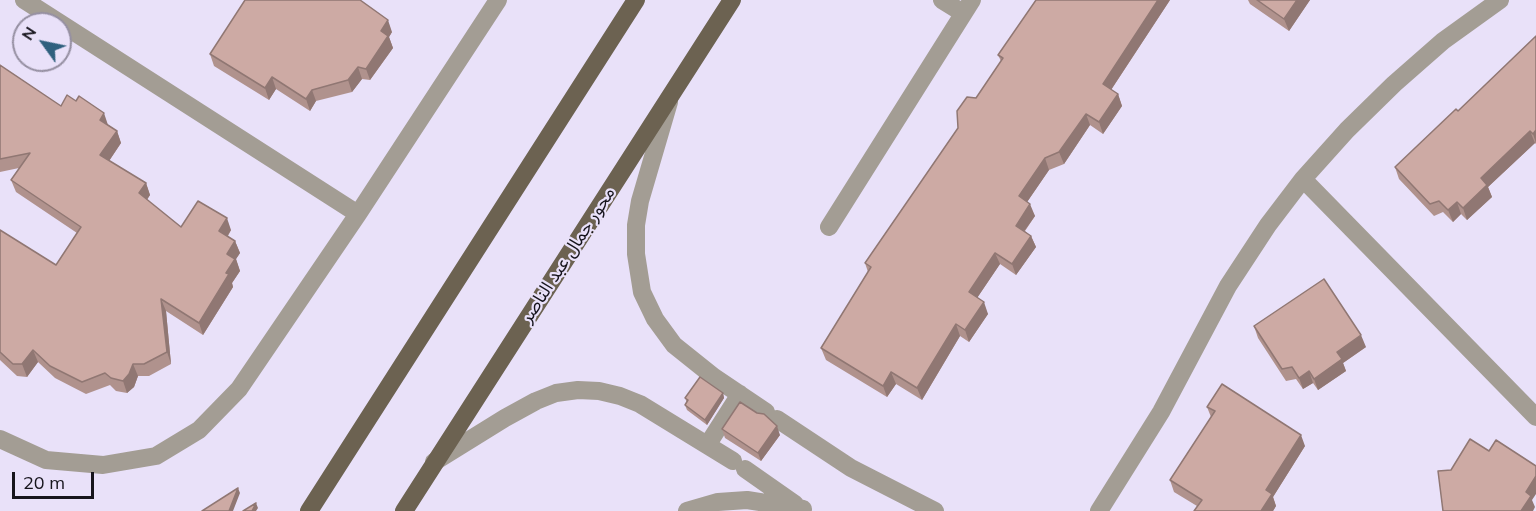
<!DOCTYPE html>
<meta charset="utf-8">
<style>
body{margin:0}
#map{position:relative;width:1536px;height:511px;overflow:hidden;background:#e9e1f9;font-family:Mulish,sans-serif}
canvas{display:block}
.north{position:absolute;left:12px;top:12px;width:60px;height:60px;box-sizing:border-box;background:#e9e1f9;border:2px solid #958fa1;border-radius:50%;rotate:303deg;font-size:16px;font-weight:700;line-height:24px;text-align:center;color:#16141c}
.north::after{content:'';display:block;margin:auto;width:21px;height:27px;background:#2f607e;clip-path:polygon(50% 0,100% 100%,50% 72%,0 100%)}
.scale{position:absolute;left:12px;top:472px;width:82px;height:27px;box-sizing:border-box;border:3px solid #16141c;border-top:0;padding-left:8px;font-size:18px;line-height:21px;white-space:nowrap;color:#16141c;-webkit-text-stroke:4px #e9e1f9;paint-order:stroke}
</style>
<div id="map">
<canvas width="1536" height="511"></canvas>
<div class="north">N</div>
<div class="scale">20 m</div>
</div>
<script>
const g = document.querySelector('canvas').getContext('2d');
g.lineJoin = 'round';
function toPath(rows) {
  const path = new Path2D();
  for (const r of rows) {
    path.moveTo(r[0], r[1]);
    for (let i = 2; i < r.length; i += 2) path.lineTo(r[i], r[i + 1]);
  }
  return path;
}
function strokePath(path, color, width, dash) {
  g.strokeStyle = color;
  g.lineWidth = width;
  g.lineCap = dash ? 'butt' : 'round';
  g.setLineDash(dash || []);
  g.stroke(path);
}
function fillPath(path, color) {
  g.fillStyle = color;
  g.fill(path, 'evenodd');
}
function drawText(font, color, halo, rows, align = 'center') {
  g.font = font + ' Mulish,"Noto Sans Arabic",sans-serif';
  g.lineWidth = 4.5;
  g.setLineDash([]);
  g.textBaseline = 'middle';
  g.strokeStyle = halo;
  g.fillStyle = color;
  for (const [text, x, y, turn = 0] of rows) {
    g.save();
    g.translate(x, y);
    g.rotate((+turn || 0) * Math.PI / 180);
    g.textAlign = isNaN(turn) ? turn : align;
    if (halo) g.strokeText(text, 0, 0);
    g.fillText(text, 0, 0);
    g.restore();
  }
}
strokePath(toPath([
 [24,0,358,214],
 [942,0,963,13],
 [669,102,640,201,636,225,636,254,642,292,655,319,674,345,714,377,766,412],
 [1303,179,1536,417],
 [829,227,972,0],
 [777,419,851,468,935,511],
 [0,439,46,460,103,465,156,456,199,430,239,389,358,214,498,0],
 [708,444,740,394],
 [434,462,505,418,536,401,556,393,578,390,599,391,620,396,640,404,733,461],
 [745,469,795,504],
 [687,511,718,502,747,500,803,509],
 [1099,511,1161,412,1228,286,1268,225,1303,179,1347,130,1394,84,1443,41,1500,0]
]), '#a39d94', 18);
strokePath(toPath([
 [309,511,636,0],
 [404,511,732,0]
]), '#6c6251', 18);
fillPath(toPath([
 [1170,0,1111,90,1118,94,1122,106,1103,134,1090,125,1064,164,1049,170,1027,202,1035,216,1025,231,1031,236,1036,247,1016,275,1000,264,977,298,988,314,969,342,960,336,922,400,896,384,887,397,826,360,821,348,868,272,865,263,958,128,976,98,1001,61,998,55],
 [1248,0,1310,0,1289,31,1250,4],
 [392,32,389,37,393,48,370,80,362,79,352,92,316,101,310,111,276,89,269,100,214,66,210,54],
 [1536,36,1536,144,1535,143,1488,187,1492,197,1467,220,1461,214,1453,222,1443,212,1434,216,1399,179,1395,167,1458,111],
 [0,65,61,106,108,125,117,131,121,143,109,161,146,183,150,195,147,200,181,227,231,230,228,236,235,241,240,253,236,259,240,271,232,283,233,287,203,335,166,311,171,364,149,376,138,376,134,387,127,393,116,391,110,385,86,394,55,378,38,362,27,377,17,376,0,360,0,230,56,265,77,233,16,192,11,180,19,168,0,172],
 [1254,326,1366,347,1343,363,1346,371,1318,390,1313,383,1303,389,1296,379,1286,381,1258,338],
 [723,393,724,398,707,425,687,410,685,405,687,403,685,398],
 [1207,407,1305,446,1273,497,1276,506,1273,511,1194,511,1197,506,1174,492,1170,480,1211,417],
 [722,429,780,435,761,461,725,438]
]), '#b0928d');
fillPath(toPath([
 [1158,0,1170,0,1107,96,1103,84],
 [1297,0,1310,0,1289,31,1284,19],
 [388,20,392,32,389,37,393,48,370,80,366,69,381,31],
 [358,67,362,79,352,92,348,80],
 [272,77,276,89,269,100,265,88],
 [312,90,316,101,310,111,306,99],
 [1118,94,1122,106,1103,134,1099,122],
 [104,113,108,125,104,132,100,120],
 [1086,114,1090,125,1064,164,1059,152],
 [1536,130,1536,143,1533,134],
 [117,131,121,143,105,167,100,155],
 [1530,131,1535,143,1488,187,1492,197,1467,220,1463,208,1481,178],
 [1045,158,1049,170,1023,208,1019,196],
 [146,183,150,195,143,205,139,193],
 [1457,202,1461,214,1453,222,1448,210],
 [1030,204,1035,216,1020,237,1016,226],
 [227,218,231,230,223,243,219,231],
 [1031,236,1036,247,1016,275,1012,264],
 [235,241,240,253,236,259,240,271,232,283,233,287,203,335,199,323,226,273,227,254],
 [995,253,1000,264,973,304,969,292],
 [161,299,166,311,171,364,167,352],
 [984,302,988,314,969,342,965,330],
 [956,324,960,336,922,400,917,388],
 [1361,335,1366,347,1343,363,1346,371,1318,390,1314,379,1337,352],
 [33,350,38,362,27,377,22,364],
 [133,364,138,376,134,387,127,393,123,381],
 [1309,371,1313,383,1303,389,1299,378],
 [891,372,896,384,887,397,883,386],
 [723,393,724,398,707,425,705,420],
 [777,426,780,435,761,461,758,453],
 [1301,435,1305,446,1273,497,1276,506,1273,511,1261,511,1266,490],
 [1536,476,1536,494,1532,500,1535,507,1533,511,1521,511,1526,492],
 [238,488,240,493,233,511,229,511],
 [256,503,258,508,256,511,252,511]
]), '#907773');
const building = toPath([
 [245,0,360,0,388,20,381,31,388,36,366,69,358,67,348,80,312,90,306,99,272,77,265,88,210,54,245,0],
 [1036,0,1158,0,1103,84,1118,94,1099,122,1086,114,1059,152,1045,158,1019,196,1030,204,1016,226,1031,236,1012,264,995,253,969,292,984,302,965,330,956,324,917,388,891,372,883,386,821,348,871,267,865,263,958,128,957,111,967,97,976,98,1003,58,998,55,1036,0],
 [1257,0,1297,0,1284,19,1257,0],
 [1536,36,1536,130,1533,134,1530,131,1481,178,1487,185,1463,208,1457,202,1448,210,1439,201,1430,204,1395,167,1456,109,1458,111,1536,36],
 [0,65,61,106,67,95,76,101,79,96,104,113,100,120,117,131,100,155,146,183,139,193,181,227,198,201,227,218,219,231,235,241,227,254,235,259,226,273,229,274,199,323,161,299,167,352,144,364,133,364,129,374,123,381,111,378,105,373,82,382,50,366,33,350,22,364,13,364,0,352,0,230,56,265,81,227,11,180,30,153,0,159,0,65],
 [1324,279,1361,335,1337,352,1342,359,1314,379,1309,371,1299,378,1292,367,1282,369,1254,326,1324,279],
 [700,377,723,393,705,420,685,405,688,400,685,398,700,377],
 [1222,384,1301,435,1266,490,1272,494,1261,511,1194,511,1202,500,1170,480,1215,411,1207,407,1222,384],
 [740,402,757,413,764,414,777,426,758,453,722,429,740,402],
 [1470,439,1489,451,1496,440,1536,466,1536,476,1526,492,1531,496,1521,511,1443,511,1438,471,1451,470,1470,439],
 [238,488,229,511,202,511,238,488],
 [256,503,252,511,243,511,256,503]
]);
fillPath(building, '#cdaaa4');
strokePath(building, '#907773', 1.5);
drawText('18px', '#16141c', '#e9e1f9', [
 ["محور جمال عبد الناصر",568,255,-57]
]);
</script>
